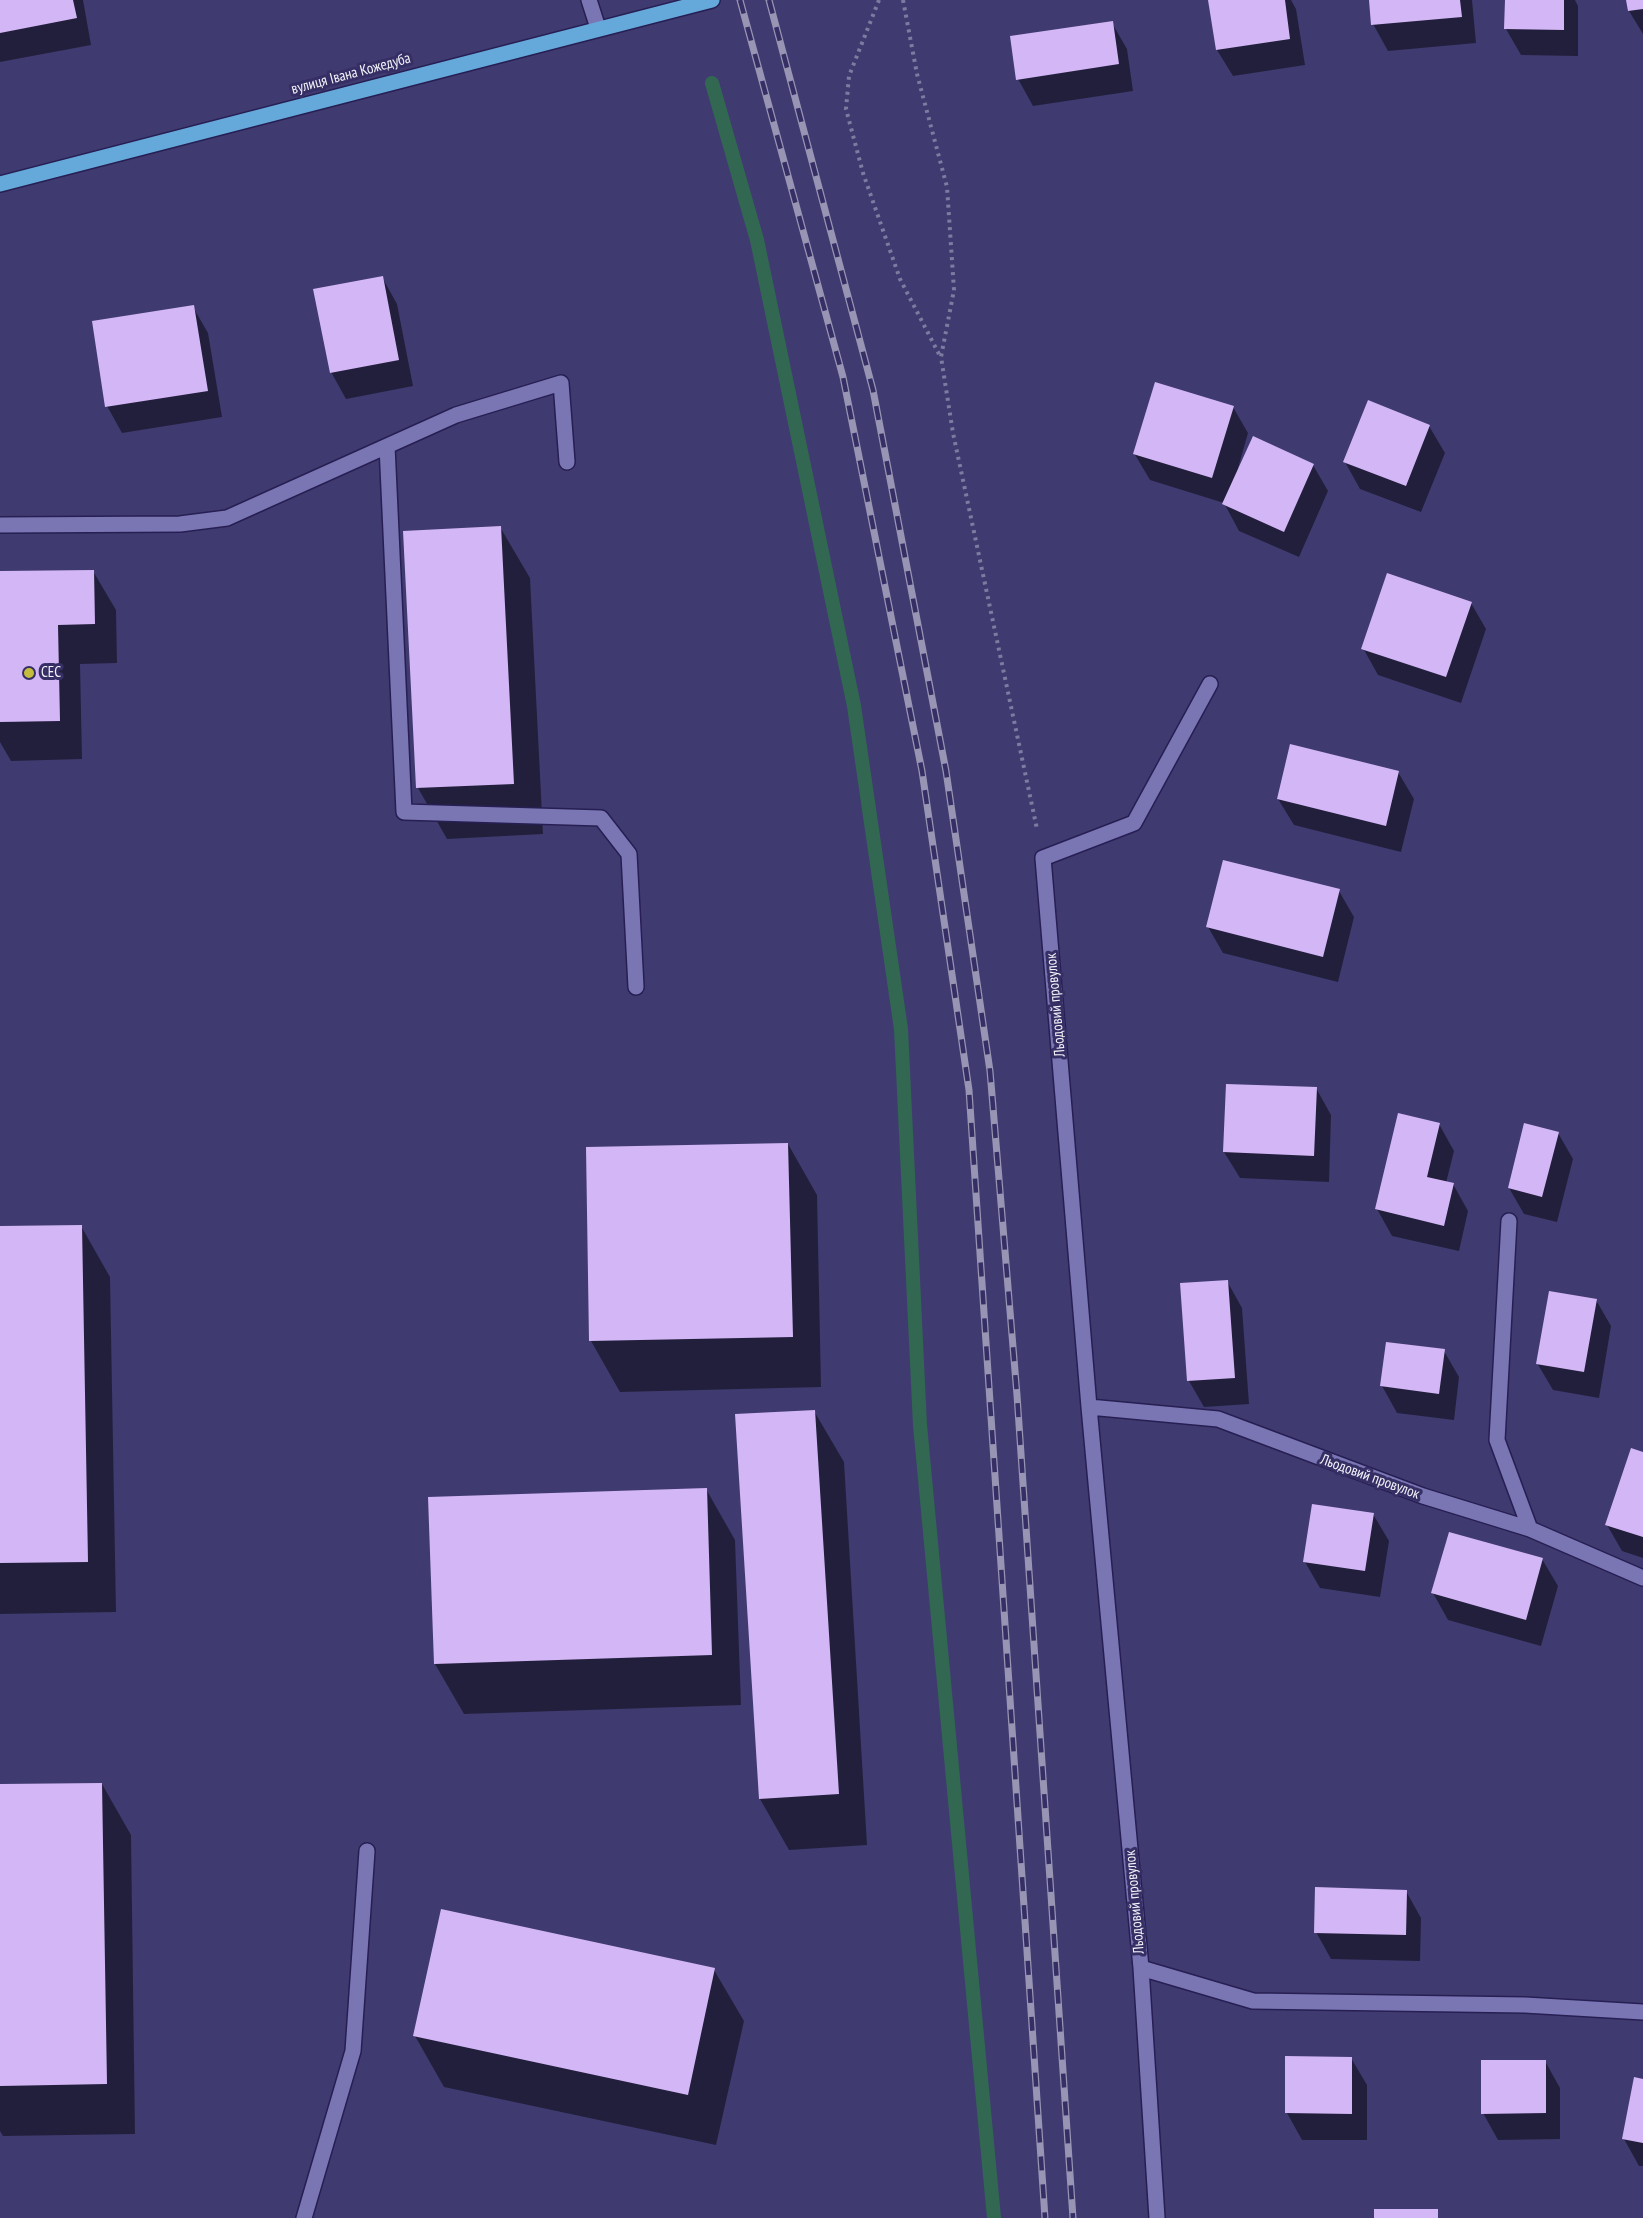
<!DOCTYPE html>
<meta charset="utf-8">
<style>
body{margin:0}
canvas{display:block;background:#3f3a70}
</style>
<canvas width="1643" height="2218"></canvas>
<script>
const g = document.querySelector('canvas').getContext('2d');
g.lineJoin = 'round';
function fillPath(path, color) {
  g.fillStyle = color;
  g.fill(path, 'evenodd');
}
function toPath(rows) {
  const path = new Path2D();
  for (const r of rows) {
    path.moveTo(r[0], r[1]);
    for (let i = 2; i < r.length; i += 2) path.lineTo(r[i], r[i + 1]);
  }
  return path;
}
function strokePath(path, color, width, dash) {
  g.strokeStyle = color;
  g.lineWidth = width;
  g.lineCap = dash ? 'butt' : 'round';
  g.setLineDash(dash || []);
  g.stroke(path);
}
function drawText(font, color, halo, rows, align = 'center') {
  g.font = font + ' "PT Sans Narrow",sans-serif';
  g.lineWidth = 6;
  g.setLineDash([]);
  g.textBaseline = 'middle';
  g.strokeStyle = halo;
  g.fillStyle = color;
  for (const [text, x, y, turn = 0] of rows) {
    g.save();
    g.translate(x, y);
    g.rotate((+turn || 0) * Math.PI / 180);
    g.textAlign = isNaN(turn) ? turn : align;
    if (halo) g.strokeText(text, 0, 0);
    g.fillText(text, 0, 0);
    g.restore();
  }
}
fillPath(toPath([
 [0,0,83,0,91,45,0,62],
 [1210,0,1291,0,1296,9,1305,65,1233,76,1217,50],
 [1371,0,1472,0,1476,43,1388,51,1373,24],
 [1506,0,1575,0,1578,6,1578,56,1521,55,1506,29],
 [1628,0,1643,0,1643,34,1629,11],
 [1112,23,1127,49,1133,91,1033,106,1018,79],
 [382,277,397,304,413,386,346,399,331,372],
 [193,307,208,333,222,417,122,433,107,406],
 [1233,407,1248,433,1238,468,1313,465,1328,491,1299,557,1239,531,1224,503,1150,480,1134,453],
 [1429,426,1445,453,1421,512,1360,489,1345,462],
 [500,527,530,578,543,834,447,839,418,788,405,532],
 [93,571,116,610,117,663,80,664,82,759,11,761,0,742,0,573],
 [1471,603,1486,629,1461,703,1378,675,1363,648],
 [1398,772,1414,799,1401,852,1294,825,1278,799],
 [1339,891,1354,917,1338,982,1223,953,1208,927],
 [1316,1088,1331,1115,1329,1182,1240,1178,1224,1152],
 [1439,1124,1454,1151,1446,1183,1453,1184,1468,1211,1459,1251,1392,1236,1377,1209],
 [1558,1133,1573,1159,1557,1222,1524,1214,1509,1188],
 [788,1144,817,1195,821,1387,620,1392,591,1341],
 [81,1226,110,1277,116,1612,0,1614,0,1227],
 [1227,1281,1242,1308,1249,1404,1204,1407,1189,1381],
 [1596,1300,1611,1326,1599,1398,1553,1390,1537,1363],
 [1444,1351,1459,1377,1454,1420,1397,1413,1382,1386],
 [814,1411,844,1462,867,1845,789,1850,760,1799,736,1416],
 [1643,1453,1643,1558,1622,1551,1607,1525],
 [706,1489,735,1540,741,1705,464,1714,435,1664],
 [1373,1514,1389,1541,1380,1597,1320,1588,1305,1562],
 [1542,1559,1558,1586,1541,1646,1448,1620,1433,1593],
 [102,1784,131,1835,135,2134,3,2136,0,2131,0,1786],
 [1406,1891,1421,1918,1420,1961,1331,1959,1316,1932],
 [714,1970,744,2021,716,2145,444,2087,415,2036],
 [1287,2058,1351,2058,1367,2085,1367,2140,1302,2140,1287,2113],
 [1545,2061,1560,2088,1560,2139,1498,2140,1483,2113],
 [1643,2081,1643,2166,1639,2166,1624,2139]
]), '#0007');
strokePath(toPath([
 [712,83,757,240,854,706,901,1029,920,1425,994,2218]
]), '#326852', 14);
fillPath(toPath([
 [0,0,73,0,77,18,0,33],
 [1208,0,1285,0,1290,39,1216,50],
 [1369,0,1460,0,1462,17,1371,25],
 [1505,0,1564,0,1564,30,1504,29],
 [1626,0,1643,0,1643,9,1628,11],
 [1113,21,1119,64,1016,80,1010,36],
 [383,276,399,360,330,373,313,289],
 [194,305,208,391,105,407,92,321],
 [1155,382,1234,406,1212,478,1133,454],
 [1368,400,1430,425,1406,486,1343,462],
 [1253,436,1314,464,1284,532,1222,504],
 [501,526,514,784,416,788,403,531],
 [94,570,95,624,58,625,60,721,0,722,0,571],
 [1387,573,1472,602,1446,677,1361,649],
 [1290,744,1399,771,1386,826,1277,799],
 [1223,860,1340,889,1323,957,1206,927],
 [1226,1084,1317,1087,1314,1156,1223,1152],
 [1398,1113,1440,1123,1427,1177,1454,1183,1444,1226,1375,1209],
 [1524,1123,1559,1132,1542,1197,1508,1188],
 [788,1143,793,1337,589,1341,586,1147],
 [82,1225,88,1562,0,1563,0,1226],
 [1228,1280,1235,1378,1187,1381,1180,1283],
 [1549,1291,1597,1299,1584,1372,1536,1364],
 [1386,1342,1445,1349,1439,1394,1380,1386],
 [815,1410,839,1794,759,1799,735,1414],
 [1631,1448,1643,1452,1643,1537,1605,1525],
 [707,1488,712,1655,434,1664,428,1497],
 [1312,1504,1374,1513,1365,1571,1303,1562],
 [1449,1532,1543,1558,1526,1620,1431,1593],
 [102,1783,107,2084,0,2086,0,1784],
 [1315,1887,1407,1890,1406,1935,1314,1933],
 [441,1909,715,1968,688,2095,413,2036],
 [1285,2056,1352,2057,1352,2114,1285,2113],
 [1481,2060,1546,2060,1546,2113,1481,2114],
 [1634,2077,1643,2079,1643,2143,1622,2139],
 [1374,2209,1438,2209,1438,2218,1374,2218]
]), '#d3b6f5');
const minor = toPath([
 [589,0,598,28],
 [387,446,404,812,601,818,629,854,636,987],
 [0,525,180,524,227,518,456,415,561,383,567,462],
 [1509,1221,1497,1440,1530,1529],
 [1089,1407,1218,1419,1423,1496,1530,1529,1643,1578],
 [1141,1968,1253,2001,1525,2005,1643,2012],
 [304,2218,353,2051,367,1851],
 [1157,2218,1141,1968,1089,1407,1043,858,1134,823,1210,684]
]);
const major = toPath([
 [0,184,712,0]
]);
strokePath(minor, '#271f53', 18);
strokePath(major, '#271f53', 18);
strokePath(toPath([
 [879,0,849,76,846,109,863,173,900,279,940,356],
 [903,0,917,74,947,187,954,290,941,357,953,433,1037,829]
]), '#7e7ba0', 4, [3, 4.5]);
strokePath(minor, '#7976b3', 15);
strokePath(major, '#65a9db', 15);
const rail = toPath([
 [740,0,843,377,922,771,969,1090,1045,2218],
 [769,0,873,390,946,771,990,1071,1017,1395,1073,2218]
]);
strokePath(rail, '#9795b3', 7);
strokePath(rail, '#352f65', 4.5, [14]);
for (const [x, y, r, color] of [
 [29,673,6,"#c4bc3d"]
]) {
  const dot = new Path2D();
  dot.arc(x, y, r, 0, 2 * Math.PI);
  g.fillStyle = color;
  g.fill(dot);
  strokePath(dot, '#352f65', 2);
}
drawText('15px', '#f3f3f9', '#352f65', [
 ["вулиця Івана Кожедуба",351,74,-15],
 ["Льодовий провулок",1056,1005,-95],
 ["Льодовий провулок",1370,1477,20],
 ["Льодовий провулок",1135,1902,-95]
]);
drawText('15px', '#f3f3f9', '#352f65', [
 ["СЕС",41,673]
], 'left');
</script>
